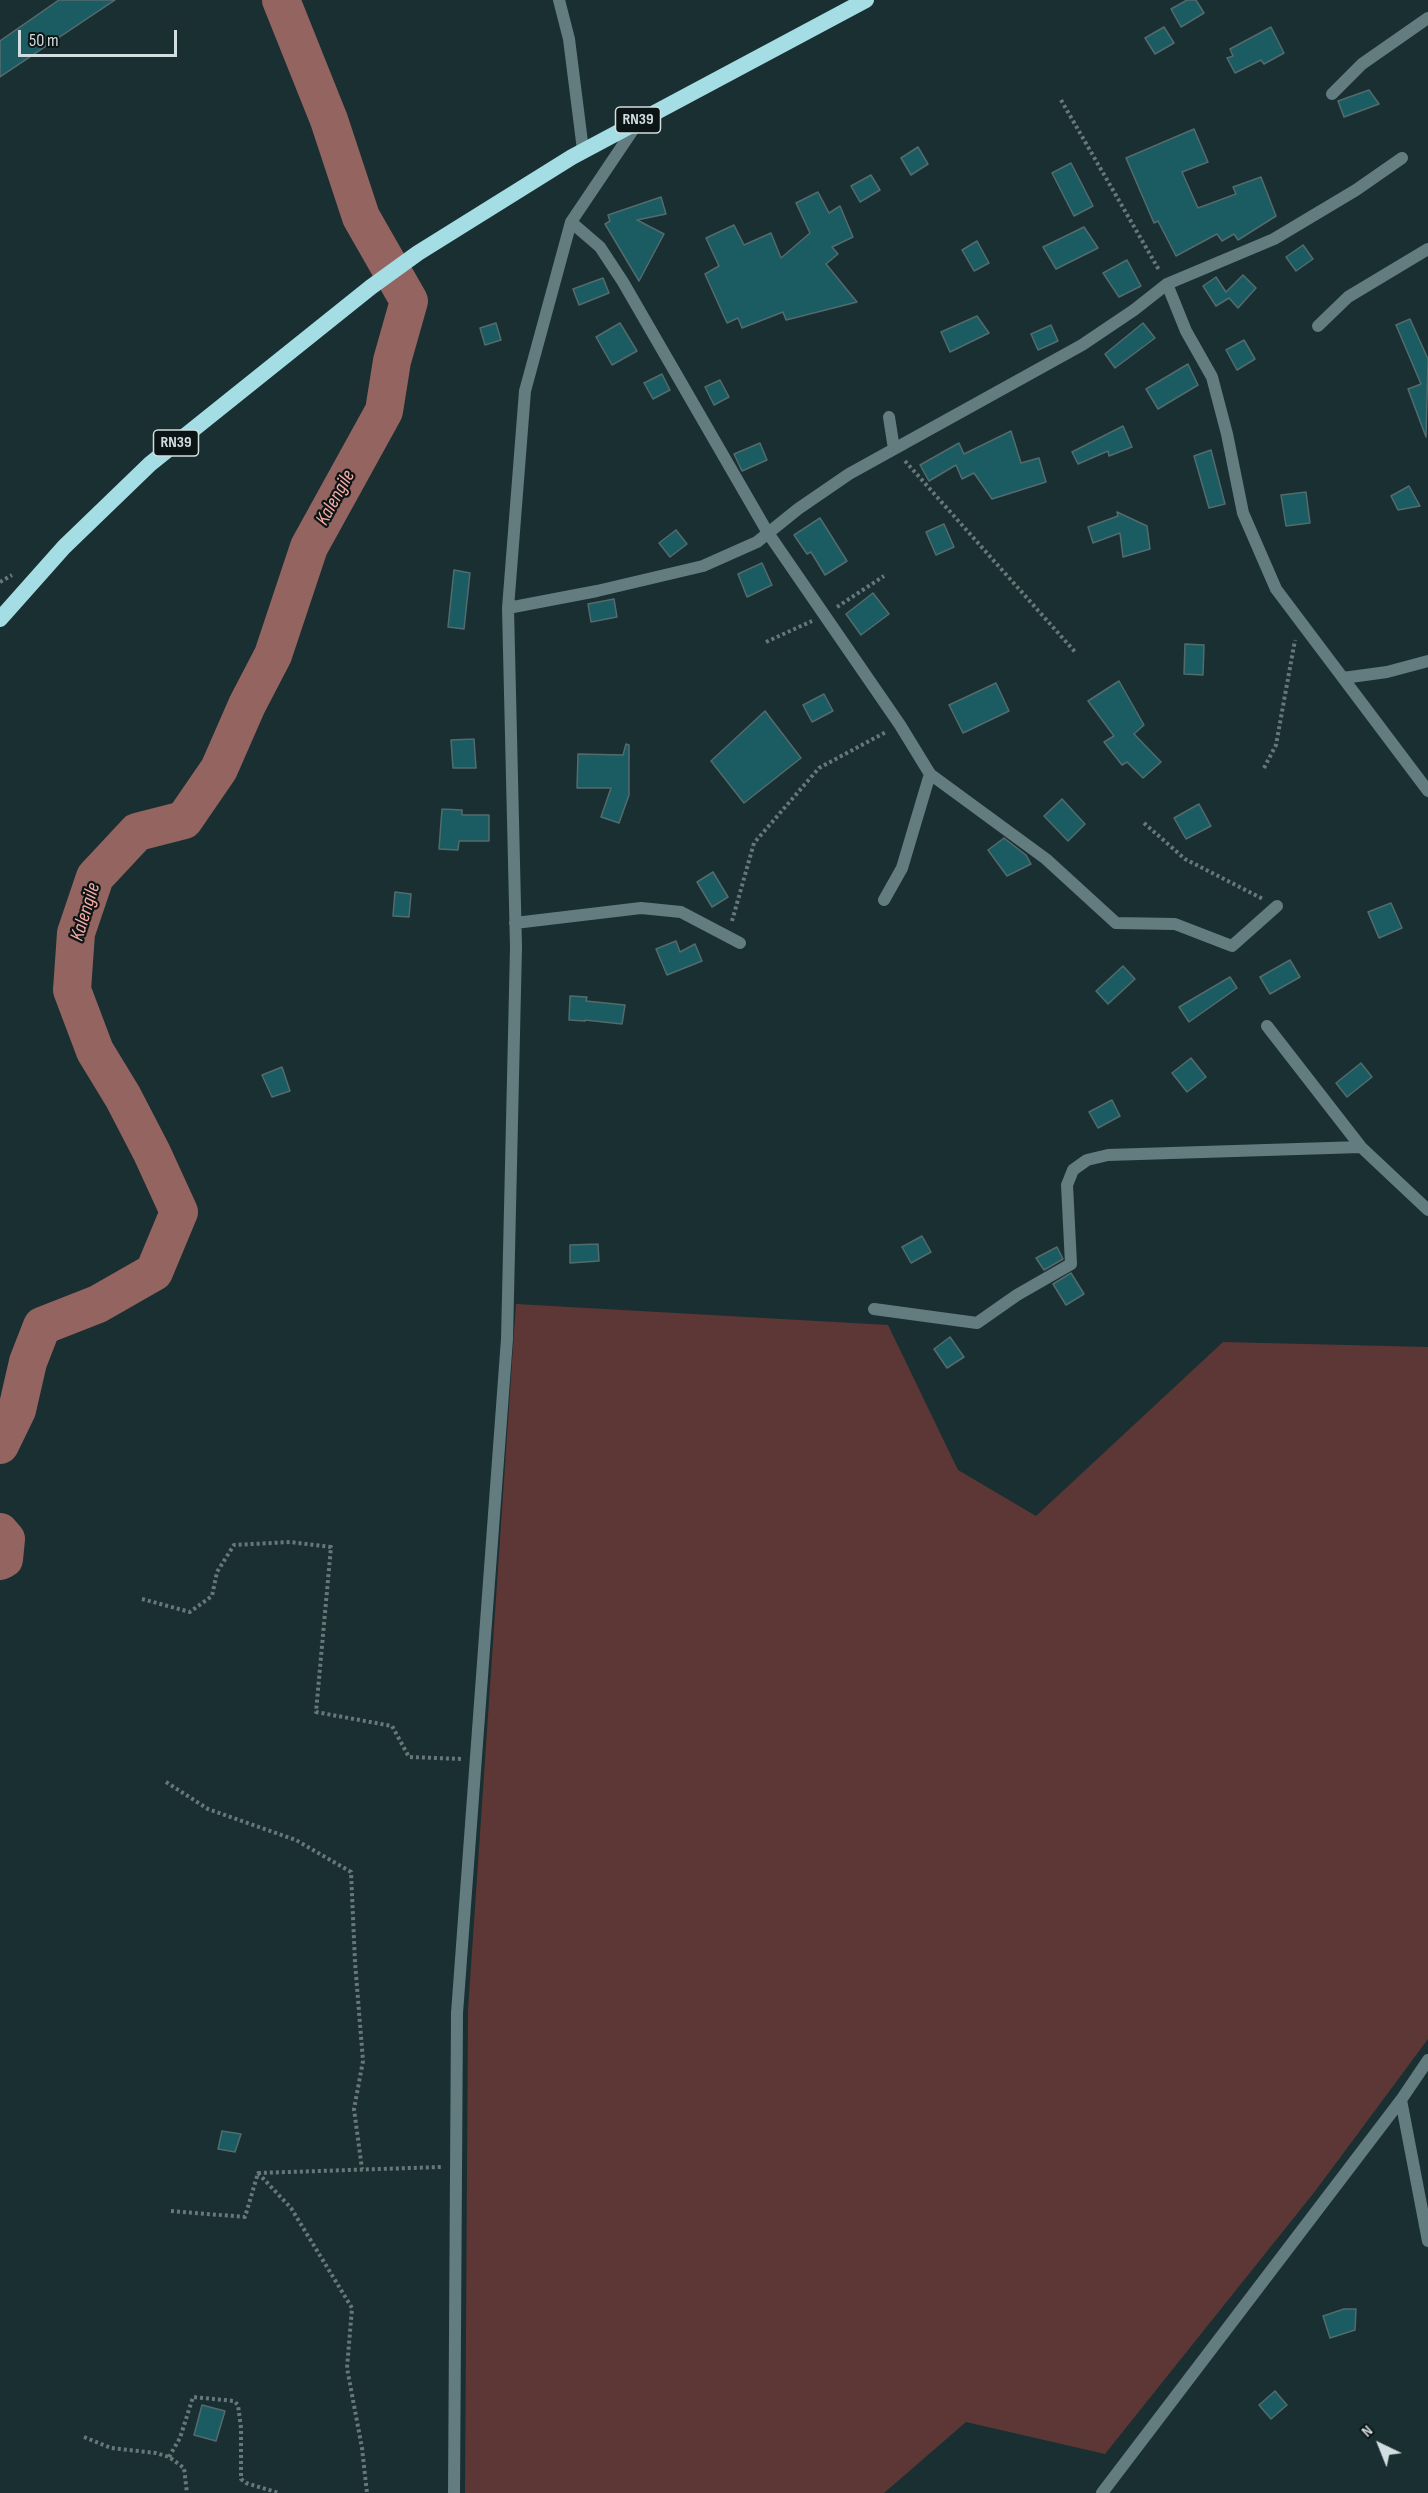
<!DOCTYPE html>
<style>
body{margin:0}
#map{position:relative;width:1428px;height:2493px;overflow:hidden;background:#1a2f32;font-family:"Sofia Sans Condensed",sans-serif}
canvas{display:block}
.north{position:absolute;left:1350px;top:2415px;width:60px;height:60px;-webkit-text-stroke:4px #0c1516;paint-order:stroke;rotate:317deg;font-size:16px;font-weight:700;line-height:24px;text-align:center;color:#d1ddde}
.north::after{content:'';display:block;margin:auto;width:21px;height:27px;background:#d1ddde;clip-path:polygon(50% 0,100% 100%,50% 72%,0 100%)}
.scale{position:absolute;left:18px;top:30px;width:159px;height:27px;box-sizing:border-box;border:3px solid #d1ddde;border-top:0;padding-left:8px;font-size:18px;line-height:21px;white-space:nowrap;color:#d1ddde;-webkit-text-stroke:4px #0c1516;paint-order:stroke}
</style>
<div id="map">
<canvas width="1428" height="2493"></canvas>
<div class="north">N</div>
<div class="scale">50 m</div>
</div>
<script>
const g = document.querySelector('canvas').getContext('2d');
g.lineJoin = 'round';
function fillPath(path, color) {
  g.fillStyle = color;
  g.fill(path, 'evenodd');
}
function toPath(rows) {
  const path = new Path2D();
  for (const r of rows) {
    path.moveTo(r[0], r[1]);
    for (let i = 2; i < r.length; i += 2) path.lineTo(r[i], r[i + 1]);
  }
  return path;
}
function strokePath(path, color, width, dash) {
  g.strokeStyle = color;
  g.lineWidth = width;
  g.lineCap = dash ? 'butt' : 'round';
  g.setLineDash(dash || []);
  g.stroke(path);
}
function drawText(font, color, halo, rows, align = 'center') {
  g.font = font + ' "Sofia Sans Condensed",sans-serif';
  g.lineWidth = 4.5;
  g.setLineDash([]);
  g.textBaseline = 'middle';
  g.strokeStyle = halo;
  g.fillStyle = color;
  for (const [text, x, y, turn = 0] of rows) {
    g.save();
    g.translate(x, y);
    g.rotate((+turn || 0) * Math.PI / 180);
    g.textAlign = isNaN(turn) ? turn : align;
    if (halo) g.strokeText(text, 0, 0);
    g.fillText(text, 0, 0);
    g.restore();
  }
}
fillPath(toPath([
 [516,1304,888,1325,958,1470,1036,1516,1223,1342,1428,1347,1428,2039,1316,2190,1105,2454,966,2422,884,2493,465,2493,468,2010]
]), '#5d3735');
strokePath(toPath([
 [0,1445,17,1410,28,1362,42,1326,98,1304,154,1272,179,1212,152,1153,123,1097,95,1051,72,990,76,933,95,877,137,832,184,820,219,769,247,705,273,655,309,547,384,411,392,361,409,301,361,217,329,120,281,0],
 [0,1532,6,1539,4,1559,0,1561]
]), '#946460', 38);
const building = toPath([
 [59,0,115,0,0,77,0,41,59,0],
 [1187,0,1196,0,1204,13,1181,27,1171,9,1187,0],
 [1164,27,1174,43,1155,54,1145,38,1164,27],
 [1271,27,1284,53,1264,64,1261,60,1235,73,1227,58,1233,56,1230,49,1271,27],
 [1369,90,1379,104,1344,117,1338,101,1369,90],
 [1194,129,1208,162,1182,172,1198,208,1236,194,1233,187,1261,177,1276,216,1238,240,1234,234,1222,241,1217,234,1176,256,1158,221,1154,223,1126,158,1194,129],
 [918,147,928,164,911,175,901,158,918,147],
 [1071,163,1093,206,1074,216,1052,173,1071,163],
 [871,175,880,190,860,202,851,186,871,175],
 [818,192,829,213,840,206,853,237,832,247,838,254,826,264,857,302,786,320,783,312,742,328,738,318,727,323,705,274,719,266,706,238,734,225,744,245,771,233,781,258,810,233,796,203,818,192],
 [661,197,666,214,637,220,664,234,639,281,605,224,610,221,608,215,661,197],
 [1084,227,1098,248,1056,269,1043,247,1084,227],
 [977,241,989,263,974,271,962,250,977,241],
 [1303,245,1313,259,1296,271,1286,257,1303,245],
 [1127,260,1141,286,1119,297,1103,273,1127,260],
 [1243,275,1256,288,1238,308,1229,298,1216,306,1203,286,1216,277,1226,292,1243,275],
 [603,278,609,293,579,305,573,289,603,278],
 [977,316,989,333,950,352,941,332,977,316],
 [1410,319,1428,359,1426,437,1408,389,1421,384,1396,325,1410,319],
 [496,323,501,340,485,345,480,328,496,323],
 [620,323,637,351,612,365,596,337,620,323],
 [1143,323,1155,338,1115,368,1105,354,1143,323],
 [1051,325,1058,341,1038,350,1031,334,1051,325],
 [1244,340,1255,359,1237,370,1226,350,1244,340],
 [1188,364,1198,385,1158,409,1146,389,1188,364],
 [662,374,670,390,653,399,644,383,662,374],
 [720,380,729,397,714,405,705,387,720,380],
 [1123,426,1132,447,1109,456,1108,451,1078,464,1072,452,1123,426],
 [1011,431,1021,463,1039,458,1046,482,992,499,974,473,962,479,956,465,929,481,920,465,959,443,964,454,1011,431],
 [760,443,767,460,742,471,734,454,760,443],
 [1211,450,1225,504,1209,508,1194,456,1211,450],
 [1409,486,1420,506,1398,510,1391,496,1409,486],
 [1306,492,1310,523,1286,526,1281,495,1306,492],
 [1117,512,1147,526,1150,549,1123,557,1120,533,1093,543,1088,527,1118,516,1117,512],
 [820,518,847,561,825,575,811,552,807,554,794,535,820,518],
 [944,524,954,547,936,555,926,532,944,524],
 [676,530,687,544,670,557,659,543,676,530],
 [762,563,772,585,747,597,738,574,762,563],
 [454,570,470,573,464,629,448,627,454,570],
 [873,593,889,614,861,635,846,614,873,593],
 [614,599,617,617,591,622,588,604,614,599],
 [1185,644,1204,645,1203,675,1184,674,1185,644],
 [1119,681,1144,725,1134,734,1161,762,1143,778,1127,762,1122,765,1104,742,1114,736,1088,701,1119,681],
 [996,683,1009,711,963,733,949,705,996,683],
 [824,694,833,711,812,722,803,705,824,694],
 [765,711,801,758,744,803,711,761,765,711],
 [474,739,476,768,453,768,451,740,474,739],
 [626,744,629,745,629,795,619,823,601,817,611,788,577,788,578,754,623,755,626,744],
 [1062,799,1085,824,1068,841,1044,816,1062,799],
 [1199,804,1211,826,1186,839,1174,818,1199,804],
 [442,809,462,810,462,815,489,815,489,841,459,841,458,850,439,849,442,809],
 [1004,838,1026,855,1031,864,1007,876,988,850,1004,838],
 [713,872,728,897,712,907,697,882,713,872],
 [395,892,411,894,409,917,393,916,395,892],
 [1391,903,1402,928,1379,938,1368,912,1391,903],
 [676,941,680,952,695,944,702,961,667,975,656,949,676,941],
 [1290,960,1300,977,1270,994,1260,977,1290,960],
 [1123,966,1135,979,1108,1004,1096,991,1123,966],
 [1230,977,1237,988,1189,1022,1179,1007,1230,977],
 [570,996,587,997,586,1001,625,1005,622,1024,585,1020,585,1021,569,1020,570,996],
 [1191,1058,1206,1077,1187,1092,1172,1073,1191,1058],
 [1361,1063,1372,1077,1347,1097,1336,1083,1361,1063],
 [282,1067,290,1091,272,1097,262,1075,282,1067],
 [1112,1100,1120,1116,1098,1128,1089,1112,1112,1100],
 [922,1236,931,1252,911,1263,902,1247,922,1236],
 [598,1244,599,1261,570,1263,570,1245,598,1244],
 [1057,1247,1063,1259,1044,1270,1036,1258,1057,1247],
 [1071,1273,1084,1294,1066,1305,1053,1284,1071,1273],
 [950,1337,964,1357,947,1368,934,1349,950,1337],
 [222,2131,241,2134,235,2152,218,2149,222,2131],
 [1344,2309,1356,2309,1355,2330,1330,2338,1323,2316,1344,2309],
 [1275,2391,1287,2405,1271,2419,1259,2405,1275,2391],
 [202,2405,225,2411,216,2441,194,2435,202,2405]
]);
fillPath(building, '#1b5b62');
strokePath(building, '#546b6d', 1.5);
strokePath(toPath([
 [1061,100,1159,270],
 [905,461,1076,653],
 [0,582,12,575],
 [837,607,884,576],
 [766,642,812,621],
 [1264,768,1276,745,1295,640],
 [1144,823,1185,859,1263,899],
 [732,921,754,843,819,768,886,732],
 [142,1599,190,1612,212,1596,217,1572,234,1545,290,1542,331,1547,316,1712,392,1726,409,1757,462,1759],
 [166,1782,208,1809,296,1840,351,1872,355,1962,363,2061,354,2109,362,2169],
 [258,2173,291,2208,352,2308,347,2368,362,2448,367,2493],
 [171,2211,245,2217,258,2173,441,2167],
 [84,2437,111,2448,156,2453,169,2457,184,2468,187,2493],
 [169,2457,180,2438,193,2397,234,2401,238,2405,241,2428,241,2479,246,2483,279,2493]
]), '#67787a', 4, [3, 3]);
strokePath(toPath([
 [559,0,569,39,583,150],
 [1332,94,1362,64,1428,18],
 [571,222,600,247,623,282,768,533,900,725,930,774,902,868,884,900],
 [1167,284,1186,331,1212,377,1227,434,1243,513,1276,589,1343,678,1387,672,1428,661],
 [1318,326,1348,297,1428,249],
 [889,417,894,449],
 [508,608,597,591,703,566,757,542,798,509,849,474,1082,345,1134,310,1167,284,1274,239,1356,190,1402,158],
 [1343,678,1428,791],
 [930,774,1046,859,1116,923,1175,924,1232,946,1277,906],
 [515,923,641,908,681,912,740,943],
 [1267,1026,1361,1147,1428,1210],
 [874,1309,977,1323,1017,1295,1071,1264,1067,1185,1073,1170,1087,1160,1108,1155,1361,1147],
 [1401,2100,1428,2241],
 [454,2493,457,2013,507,1339,516,947,508,608,525,391,571,222,637,124],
 [1102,2493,1401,2100,1428,2060]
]), '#637c7f', 12);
strokePath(toPath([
 [0,619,64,547,150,464,371,287,418,253,572,157,866,0]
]), '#a4dde4', 16);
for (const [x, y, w] of [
 [638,120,45],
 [176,443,45]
]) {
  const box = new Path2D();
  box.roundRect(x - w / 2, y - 13, w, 26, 4.5);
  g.fillStyle = '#0c1516';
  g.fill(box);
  strokePath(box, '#d1ddde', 1.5);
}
drawText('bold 16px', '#d1ddde', null, [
 ["RN39",638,120],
 ["RN39",176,443]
]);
drawText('italic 20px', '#f8aaa4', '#0c1516', [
 ["Kalengile",336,498,-61],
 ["Kalengile",86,912,-73]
]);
</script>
